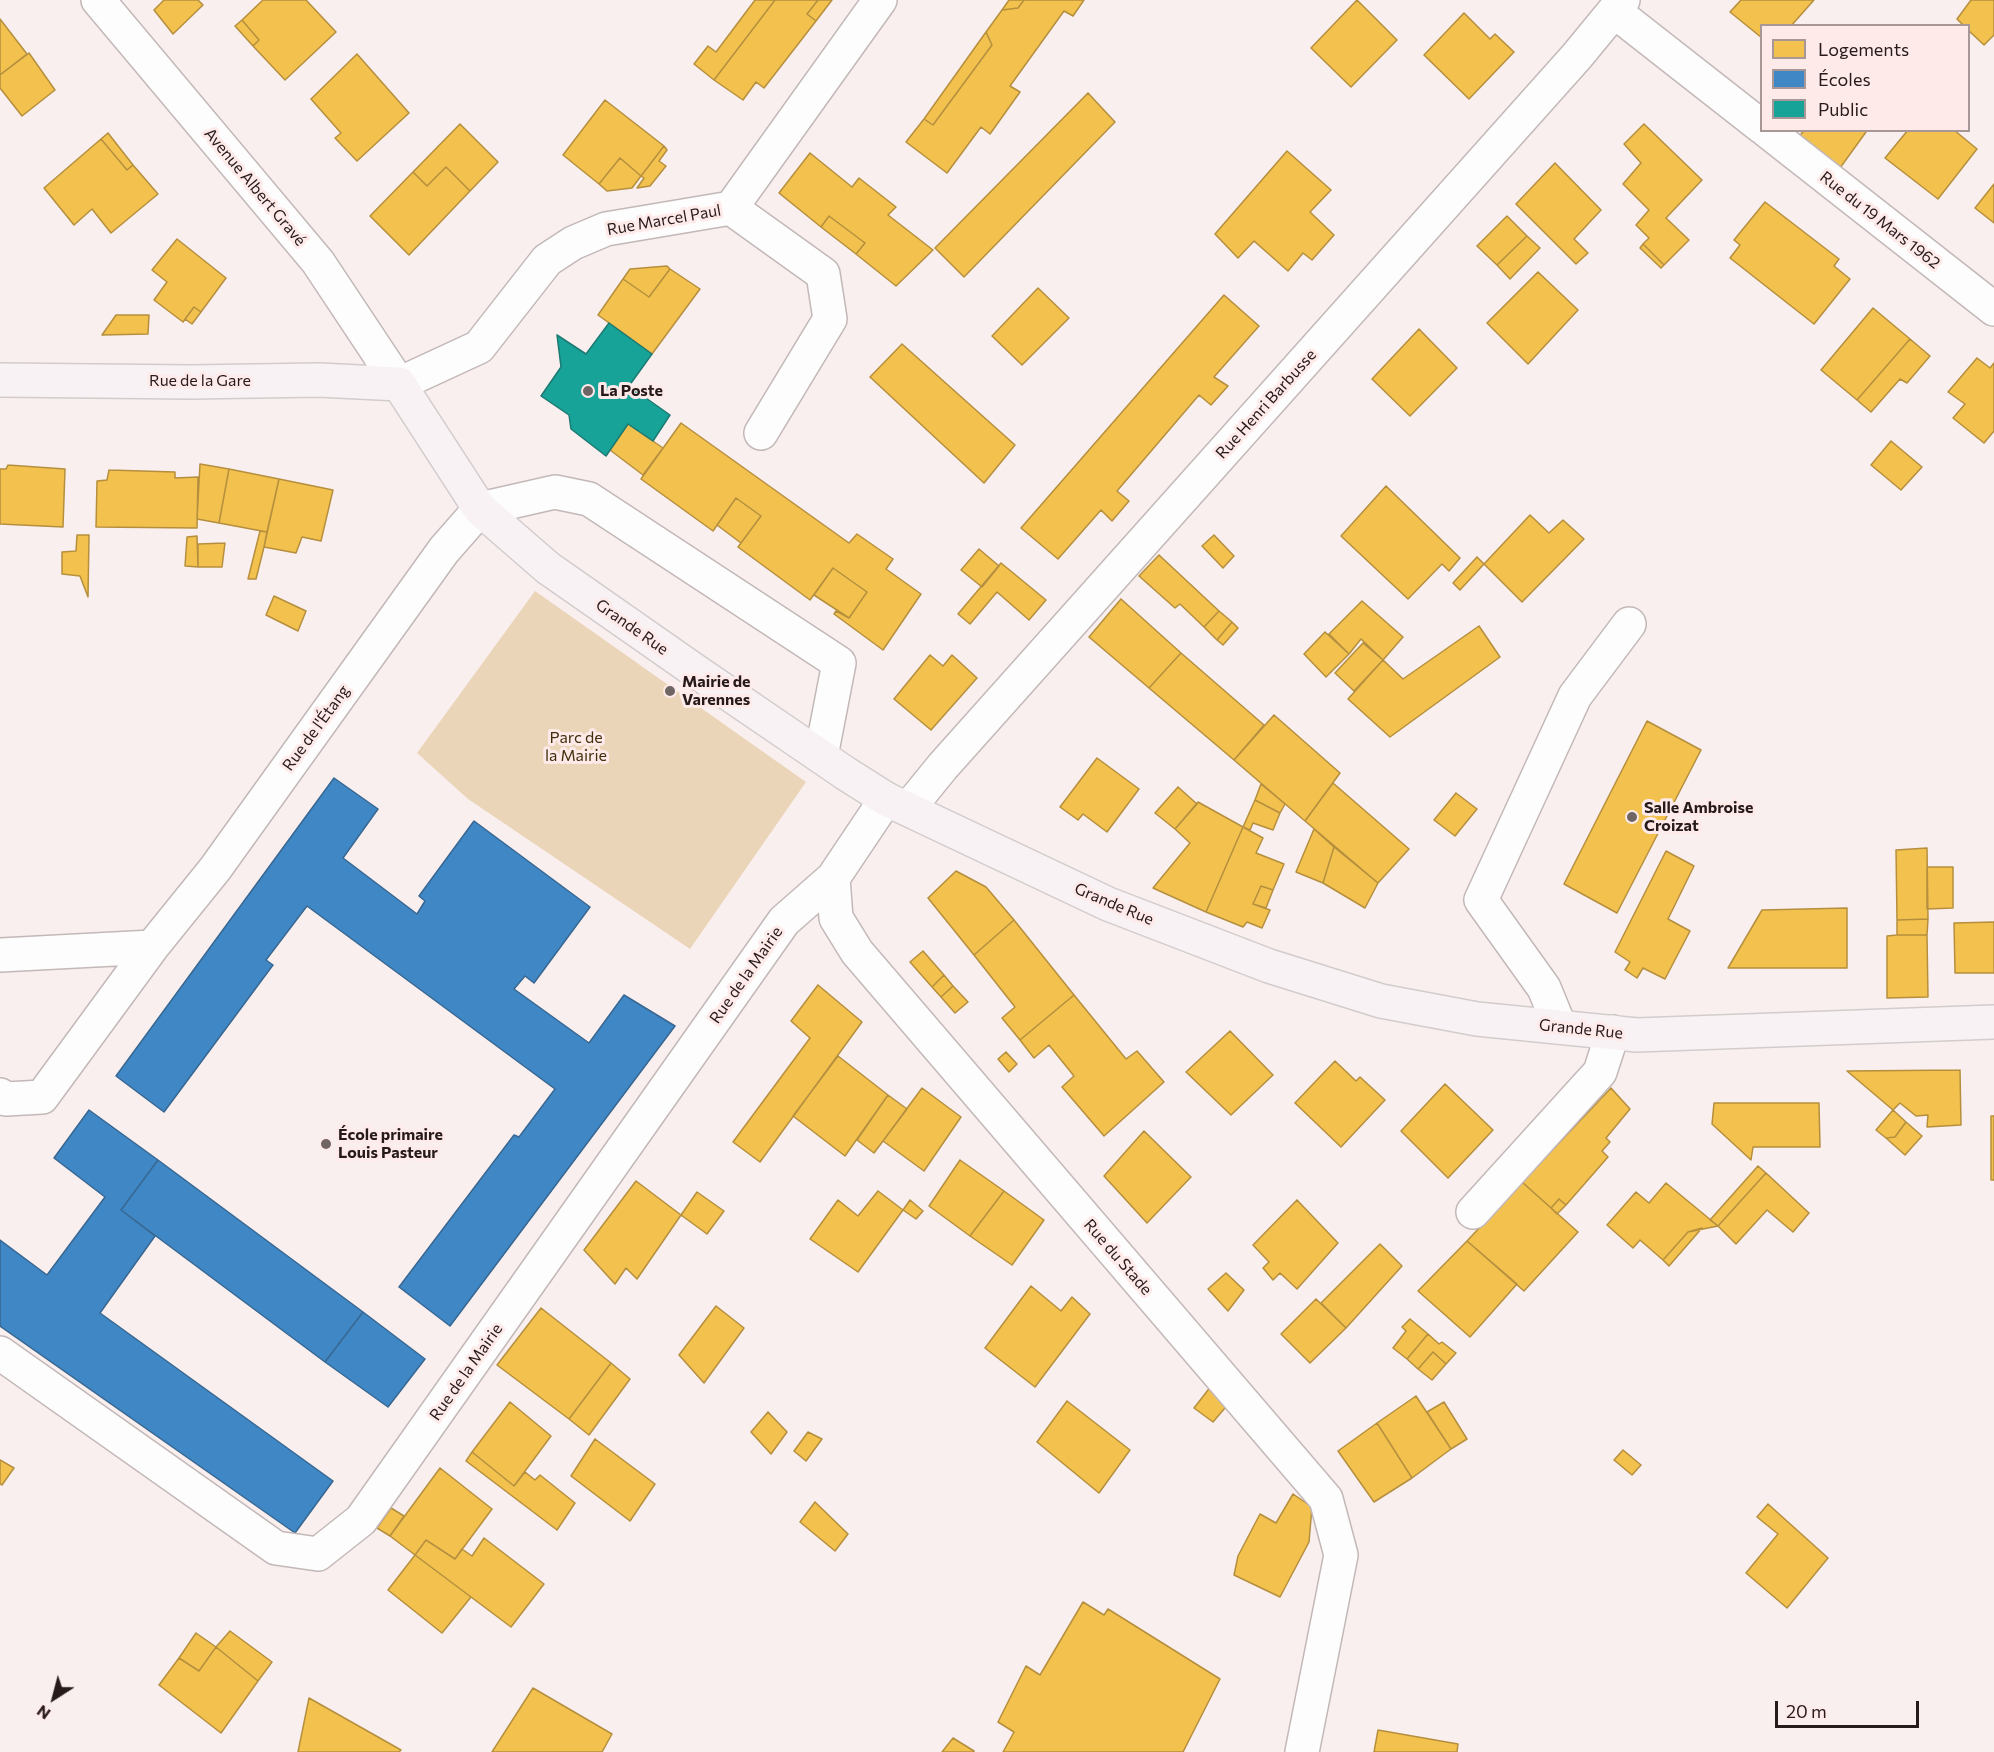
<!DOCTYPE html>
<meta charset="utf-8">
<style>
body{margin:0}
#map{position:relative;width:1994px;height:1752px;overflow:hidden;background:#faefef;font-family:Commissioner,sans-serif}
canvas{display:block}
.legend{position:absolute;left:1760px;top:24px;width:210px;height:108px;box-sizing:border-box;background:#ffeaea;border:2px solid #a89797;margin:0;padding:8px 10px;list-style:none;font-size:18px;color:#261a1a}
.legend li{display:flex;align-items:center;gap:12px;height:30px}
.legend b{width:30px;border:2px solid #a89797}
.north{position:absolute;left:24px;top:1668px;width:60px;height:60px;-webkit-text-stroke:4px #ffeaea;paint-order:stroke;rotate:216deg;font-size:16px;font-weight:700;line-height:24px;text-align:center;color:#261a1a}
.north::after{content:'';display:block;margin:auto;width:21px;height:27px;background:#261a1a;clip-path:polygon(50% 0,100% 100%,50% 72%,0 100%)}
.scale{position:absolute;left:1775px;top:1701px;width:144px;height:27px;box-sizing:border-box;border:3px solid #261a1a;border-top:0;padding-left:8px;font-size:18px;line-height:21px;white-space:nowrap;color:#261a1a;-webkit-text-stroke:4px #ffeaea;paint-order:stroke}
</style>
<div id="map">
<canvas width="1994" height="1752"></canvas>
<ul class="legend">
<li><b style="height:16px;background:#f2c14e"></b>Logements</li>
<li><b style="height:16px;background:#3f88c5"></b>Écoles</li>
<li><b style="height:16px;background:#17a398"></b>Public</li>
</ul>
<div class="north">N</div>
<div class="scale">20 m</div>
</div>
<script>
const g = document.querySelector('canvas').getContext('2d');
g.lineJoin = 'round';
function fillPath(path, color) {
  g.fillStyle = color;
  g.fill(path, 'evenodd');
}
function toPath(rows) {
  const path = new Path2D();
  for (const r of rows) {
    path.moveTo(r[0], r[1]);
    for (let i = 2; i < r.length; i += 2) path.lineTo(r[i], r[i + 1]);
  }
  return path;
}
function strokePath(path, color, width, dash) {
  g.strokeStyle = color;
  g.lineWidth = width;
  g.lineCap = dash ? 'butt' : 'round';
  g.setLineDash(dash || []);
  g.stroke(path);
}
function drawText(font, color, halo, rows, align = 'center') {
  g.font = font + ' Commissioner,sans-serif';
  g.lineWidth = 6;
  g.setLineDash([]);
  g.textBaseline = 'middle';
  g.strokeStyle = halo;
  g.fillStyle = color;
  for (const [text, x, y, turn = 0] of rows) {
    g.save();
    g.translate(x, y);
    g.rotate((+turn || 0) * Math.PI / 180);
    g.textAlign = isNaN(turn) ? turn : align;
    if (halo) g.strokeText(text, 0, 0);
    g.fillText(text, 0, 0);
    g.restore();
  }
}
fillPath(toPath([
 [535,591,806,782,690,949,468,799,417,753]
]), '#ebd5b9');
const homes = toPath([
 [164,0,198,0,203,5,173,34,154,10,164,0],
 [263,0,306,0,336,32,285,80,253,46,259,40,242,20,263,0],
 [755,0,775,0,714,80,694,64,708,46,716,52,755,0],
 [775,0,818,0,807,14,816,21,764,88,756,82,743,100,714,80,775,0],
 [818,0,832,0,816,21,807,14,818,0],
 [1009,0,1024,0,1018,8,1002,10,1009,0],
 [1024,0,1084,0,1073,16,1064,11,1010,86,1020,92,990,134,981,127,947,173,906,142,924,119,933,125,992,45,986,32,1002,10,1018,8,1024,0],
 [1357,0,1397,40,1351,87,1311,48,1357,0],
 [1741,0,1814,0,1791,26,1762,26,1762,38,1730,12,1741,0],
 [1971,0,1994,0,1994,35,1984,45,1968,30,1968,26,1964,26,1957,19,1971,0],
 [1464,13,1490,39,1495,34,1514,52,1469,99,1424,55,1464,13],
 [0,19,27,54,0,75,0,19],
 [242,20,259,40,253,46,235,26,242,20],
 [986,32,992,45,933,125,924,119,986,32],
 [29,53,55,90,22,116,0,88,0,75,29,53],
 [357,54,409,113,357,161,335,138,341,133,311,99,357,54],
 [1088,93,1115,122,964,277,935,248,1088,93],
 [605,100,664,146,641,176,620,158,599,184,563,155,605,100],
 [460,124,498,162,470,191,446,167,427,186,413,172,460,124],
 [1644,124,1702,180,1666,218,1689,240,1664,265,1643,244,1649,238,1636,225,1649,210,1623,184,1641,163,1624,144,1644,124],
 [1804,130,1864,130,1866,132,1840,168,1799,137,1804,130],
 [1908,130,1954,130,1977,149,1938,199,1885,158,1908,130],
 [108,133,133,165,127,170,101,139,108,133],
 [101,139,127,170,133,165,158,194,111,233,92,209,74,225,44,188,101,139],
 [664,146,667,150,659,161,666,166,650,186,637,188,644,178,641,176,664,146],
 [1287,151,1331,190,1310,212,1334,235,1312,260,1303,253,1288,271,1254,241,1238,258,1215,234,1287,151],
 [810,153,852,187,859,178,896,207,888,215,933,250,896,286,856,254,865,243,829,216,821,227,779,193,810,153],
 [620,158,641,176,632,188,607,191,599,184,620,158],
 [1555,163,1601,210,1574,239,1588,253,1576,264,1516,204,1555,163],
 [446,167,470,191,409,255,370,216,413,172,427,186,446,167],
 [1994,184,1994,223,1975,208,1994,184],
 [1765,202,1839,259,1834,266,1850,279,1814,324,1730,258,1740,245,1734,240,1765,202],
 [829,216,865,243,856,254,821,227,829,216],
 [1507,216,1527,236,1497,265,1477,246,1507,216],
 [1527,236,1540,248,1510,279,1497,265,1527,236],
 [177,239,226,278,201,312,194,307,183,322,154,300,167,282,152,270,177,239],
 [1643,244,1664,265,1661,268,1640,248,1643,244],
 [667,266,670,269,649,297,623,279,630,269,667,266],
 [670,269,700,289,652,354,598,315,623,279,649,297,670,269],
 [1538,272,1578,310,1528,364,1487,323,1538,272],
 [1038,288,1069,318,1022,365,992,336,1038,288],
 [1224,295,1259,326,1214,377,1228,386,1211,405,1199,395,1117,491,1129,501,1112,521,1101,510,1058,559,1021,528,1224,295],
 [194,307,201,312,192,324,185,319,194,307],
 [1873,308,1910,339,1857,400,1821,370,1873,308],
 [116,315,149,315,148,334,102,335,116,315],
 [1419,329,1457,368,1410,416,1372,379,1419,329],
 [1910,339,1930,356,1907,383,1900,379,1871,412,1857,400,1910,339],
 [902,344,1015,445,984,483,870,377,902,344],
 [1977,358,1990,368,1994,363,1994,431,1984,443,1953,418,1965,404,1948,392,1977,358],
 [681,423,849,543,857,534,893,559,886,569,921,594,883,650,834,614,836,611,849,618,867,592,833,568,810,600,738,547,761,516,736,498,713,531,641,479,681,423],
 [628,424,663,448,643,475,610,450,628,424],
 [1891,441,1922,467,1901,490,1871,465,1891,441],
 [200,464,229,469,219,523,197,519,200,464],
 [8,465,65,469,63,527,0,524,0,469,6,469,8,465],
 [229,469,279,479,267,532,219,523,229,469],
 [109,470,175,472,175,478,198,477,197,528,96,527,97,481,107,480,109,470],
 [279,479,333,490,321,541,302,537,296,553,264,547,279,479],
 [1386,486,1460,558,1449,571,1442,564,1408,599,1341,536,1386,486],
 [736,498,761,516,741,543,717,525,736,498],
 [1530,515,1549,533,1563,520,1584,539,1522,602,1484,564,1530,515],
 [260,531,267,532,264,547,256,579,248,579,260,531],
 [77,535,89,535,88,597,80,576,62,574,62,552,76,551,77,535],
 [1214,535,1234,556,1223,568,1202,546,1214,535],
 [197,536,198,567,185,566,187,537,197,536],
 [225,543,222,567,198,567,198,544,225,543],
 [979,549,999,566,982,587,961,570,979,549],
 [1159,555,1219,611,1204,627,1180,604,1175,608,1139,576,1159,555],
 [1477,557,1484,564,1460,590,1453,583,1477,557],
 [1001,563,1046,600,1029,620,997,592,970,624,958,614,1001,563],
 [833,568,867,592,849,618,814,595,833,568],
 [274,596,306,611,298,631,266,615,274,596],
 [1121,599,1181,653,1149,688,1089,637,1121,599],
 [1362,601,1403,637,1383,660,1361,639,1349,654,1329,634,1362,601],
 [1219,611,1232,622,1217,640,1204,627,1219,611],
 [1232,622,1238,628,1223,645,1217,640,1232,622],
 [1479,626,1500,657,1390,737,1348,699,1383,660,1403,679,1479,626],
 [1325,632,1349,654,1326,677,1304,654,1325,632],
 [1363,643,1383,660,1354,691,1335,673,1363,643],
 [1181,653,1264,725,1234,760,1149,688,1181,653],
 [930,655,943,666,952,655,977,678,931,730,894,699,930,655],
 [1274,715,1340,773,1305,821,1234,760,1274,715],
 [1647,721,1701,750,1617,913,1564,884,1647,721],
 [1097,758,1139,789,1107,832,1083,814,1078,820,1060,807,1097,758],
 [1333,783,1409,849,1378,883,1305,821,1333,783],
 [1261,784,1285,804,1280,813,1255,800,1261,784],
 [1178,787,1197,804,1175,829,1155,813,1178,787],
 [1456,793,1477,809,1455,836,1434,820,1456,793],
 [1255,800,1280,813,1273,830,1253,823,1250,830,1243,827,1255,800],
 [1198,802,1243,827,1206,912,1153,888,1190,843,1175,829,1198,802],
 [1243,827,1263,838,1256,853,1284,864,1273,890,1261,886,1253,904,1270,910,1262,928,1247,922,1243,927,1206,912,1243,827],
 [1314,829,1334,847,1323,883,1296,872,1314,829],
 [1334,847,1378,883,1365,908,1323,883,1334,847],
 [1927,848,1928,919,1897,920,1896,850,1927,848],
 [1666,851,1694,866,1668,919,1690,931,1665,979,1643,968,1637,978,1625,970,1630,962,1615,952,1666,851],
 [1927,867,1953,867,1953,908,1927,909,1927,867],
 [956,871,986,887,1014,920,974,955,928,898,956,871],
 [1261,886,1273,890,1266,908,1253,904,1261,886],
 [1847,908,1847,968,1728,968,1762,910,1847,908],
 [1928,919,1927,935,1897,935,1897,920,1928,919],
 [1014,920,1074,995,1020,1040,1002,1018,1015,1007,974,955,1014,920],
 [1994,922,1994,973,1955,973,1954,923,1994,922],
 [1897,935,1927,935,1928,997,1887,998,1887,936,1897,935],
 [923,951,944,975,932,987,910,962,923,951],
 [944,975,953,986,941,997,932,987,944,975],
 [818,985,862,1022,760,1162,733,1142,810,1038,791,1021,818,985],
 [953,986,968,1002,955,1013,941,997,953,986],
 [1074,995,1126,1059,1137,1051,1164,1082,1104,1136,1062,1087,1074,1076,1049,1045,1034,1058,1020,1040,1074,995],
 [1230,1031,1273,1075,1231,1115,1186,1072,1230,1031],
 [1006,1052,1017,1064,1009,1072,998,1059,1006,1052],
 [838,1056,888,1095,845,1156,793,1116,838,1056],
 [1335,1061,1356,1081,1360,1077,1385,1100,1341,1147,1295,1103,1335,1061],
 [1960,1070,1961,1125,1927,1127,1928,1115,1916,1116,1900,1103,1893,1110,1847,1071,1960,1070],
 [1445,1084,1493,1130,1448,1178,1401,1131,1445,1084],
 [922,1088,961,1117,924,1171,883,1141,922,1088],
 [1611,1088,1630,1109,1606,1138,1610,1142,1602,1151,1608,1157,1566,1205,1559,1199,1551,1208,1522,1182,1611,1088],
 [888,1095,907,1109,874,1153,857,1140,888,1095],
 [1714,1103,1819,1103,1820,1147,1753,1147,1751,1160,1712,1124,1714,1103],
 [1893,1110,1906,1122,1895,1137,1886,1138,1876,1130,1893,1110],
 [1991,1116,1994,1116,1994,1180,1991,1180,1991,1116],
 [1906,1122,1922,1136,1905,1155,1886,1138,1895,1137,1906,1122],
 [1144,1131,1191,1177,1147,1223,1104,1176,1144,1131],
 [960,1160,1004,1191,970,1236,929,1206,960,1160],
 [1758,1166,1766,1173,1718,1226,1710,1220,1758,1166],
 [1766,1173,1809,1213,1793,1232,1767,1210,1736,1244,1718,1226,1766,1173],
 [636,1181,681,1215,637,1279,626,1268,615,1284,584,1250,636,1181],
 [1522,1182,1578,1232,1524,1291,1467,1241,1522,1182],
 [1666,1183,1718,1226,1688,1232,1663,1260,1640,1240,1633,1248,1607,1225,1636,1192,1649,1203,1666,1183],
 [878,1191,903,1210,858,1272,810,1239,838,1200,858,1216,878,1191],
 [1004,1191,1044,1220,1012,1265,970,1236,1004,1191],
 [697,1192,724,1211,707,1234,681,1215,697,1192],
 [1559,1199,1566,1205,1557,1214,1551,1208,1559,1199],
 [910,1200,923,1211,916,1219,903,1210,910,1200],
 [1297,1200,1338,1243,1297,1289,1280,1273,1273,1280,1263,1268,1269,1262,1253,1245,1297,1200],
 [1702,1228,1669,1266,1663,1260,1688,1232,1702,1228],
 [1467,1241,1517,1284,1470,1337,1418,1291,1467,1241],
 [1380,1244,1402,1266,1346,1328,1321,1303,1380,1244],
 [1226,1273,1244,1290,1228,1311,1208,1289,1226,1273],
 [1031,1286,1061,1311,1072,1297,1090,1314,1035,1387,985,1348,1031,1286],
 [1316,1299,1346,1328,1310,1363,1281,1334,1316,1299],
 [716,1306,744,1328,704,1383,679,1355,716,1306],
 [541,1308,611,1363,569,1419,497,1365,541,1308],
 [1410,1319,1428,1334,1407,1359,1393,1348,1406,1331,1402,1327,1410,1319],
 [1428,1334,1439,1344,1442,1342,1456,1353,1446,1364,1433,1352,1418,1369,1407,1359,1428,1334],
 [1433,1352,1446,1364,1432,1380,1418,1369,1433,1352],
 [611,1363,630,1379,589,1435,569,1419,611,1363],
 [1215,1381,1231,1401,1213,1422,1194,1408,1215,1381],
 [1416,1396,1451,1449,1412,1478,1377,1423,1416,1396],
 [1067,1401,1130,1450,1099,1493,1037,1442,1067,1401],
 [510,1402,551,1436,514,1486,472,1452,510,1402],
 [1444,1402,1467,1439,1451,1449,1427,1412,1444,1402],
 [768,1412,787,1432,771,1454,751,1432,768,1412],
 [1377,1423,1412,1478,1374,1502,1338,1451,1377,1423],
 [808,1432,822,1439,806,1461,794,1451,808,1432],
 [595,1439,655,1484,630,1521,571,1476,595,1439],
 [1623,1450,1641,1465,1632,1475,1614,1460,1623,1450],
 [472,1452,514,1486,525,1472,535,1480,540,1475,575,1503,557,1530,466,1461,472,1452],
 [0,1460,14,1468,2,1485,0,1484,0,1460],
 [440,1468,492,1509,455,1559,426,1540,415,1555,390,1536,440,1468],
 [1293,1494,1312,1507,1309,1542,1280,1597,1234,1575,1238,1556,1260,1514,1276,1523,1293,1494],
 [815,1502,848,1534,835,1551,800,1522,815,1502],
 [1768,1504,1828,1558,1787,1608,1746,1573,1778,1534,1757,1517,1768,1504],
 [391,1508,404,1516,390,1536,377,1528,391,1508],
 [484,1538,544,1584,511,1627,415,1555,426,1540,455,1559,462,1549,472,1556,484,1538],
 [415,1555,471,1597,442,1633,388,1590,415,1555],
 [1083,1602,1104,1615,1108,1609,1220,1679,1183,1752,1003,1752,1014,1732,998,1722,1026,1666,1040,1675,1083,1602],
 [230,1631,272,1662,258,1681,216,1647,230,1631],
 [196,1633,216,1647,199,1671,179,1658,196,1633],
 [216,1647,258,1681,221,1733,159,1685,179,1658,199,1671,216,1647],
 [533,1688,612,1734,602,1752,492,1752,533,1688],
 [309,1698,401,1750,399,1752,298,1752,309,1698],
 [1378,1730,1458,1744,1457,1752,1374,1752,1378,1730],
 [953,1738,974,1751,974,1752,942,1752,953,1738]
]);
fillPath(homes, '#f2c14e');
strokePath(homes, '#b58f3e', 1.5);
const schools = toPath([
 [334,778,378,809,343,858,417,914,425,901,419,896,474,821,590,907,534,983,525,976,514,989,589,1043,624,995,675,1026,450,1326,399,1287,514,1135,519,1137,555,1089,307,906,266,960,273,965,164,1112,116,1076,334,778],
 [89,1110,158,1160,121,1210,155,1236,100,1313,333,1481,295,1533,0,1326,0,1240,47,1275,105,1197,54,1158,89,1110],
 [158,1160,363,1312,325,1362,121,1210,158,1160],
 [363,1312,425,1359,388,1407,325,1362,363,1312]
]);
fillPath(schools, '#3f88c5');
strokePath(schools, '#386792', 1.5);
const public = toPath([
 [609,323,652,354,629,386,670,415,653,441,628,424,606,456,571,429,569,415,541,396,561,367,557,335,586,354,609,323]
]);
fillPath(public, '#17a398');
strokePath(public, '#1c7a72', 1.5);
const minor = toPath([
 [98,0,318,262,399,384,479,347,547,260,573,243,606,229,731,208,880,0],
 [1614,11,1762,127],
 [1766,130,1994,309],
 [731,208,823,274,830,319,761,433],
 [886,799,833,878,836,918,857,952,1326,1499,1341,1555,1302,1752],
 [908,809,943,766,1577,56,1623,0],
 [0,955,152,947],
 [1560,1027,1544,988,1481,900,1575,696,1629,624],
 [0,1095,6,1099,42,1097,152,947,215,869,444,550,480,509,555,492,589,499,839,663,821,756],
 [1473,1212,1600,1072,1613,1032],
 [0,1353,276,1548,318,1554,361,1520,784,921,833,878]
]);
const major = toPath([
 [0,380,191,382,319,380,399,384,480,509,548,568,694,670,845,773,886,799,1108,904,1269,966,1381,1001,1477,1019,1637,1035,1994,1022]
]);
strokePath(minor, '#c3b8b8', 36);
strokePath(major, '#d2cccc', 36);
strokePath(minor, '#fefdfd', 33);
strokePath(major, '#f8f2f4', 33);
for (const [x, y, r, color] of [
 [588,391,6,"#706565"],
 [670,691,6,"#706565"],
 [1632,817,6,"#706565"],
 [326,1144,6,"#706565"]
]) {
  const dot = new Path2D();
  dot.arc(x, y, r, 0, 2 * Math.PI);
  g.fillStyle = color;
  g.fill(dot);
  strokePath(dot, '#ffeaea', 2);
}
drawText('16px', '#261a1a', '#ffeaea', [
 ["Avenue Albert Gravé",255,187,50],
 ["Rue Marcel Paul",664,220,-10],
 ["Rue du 19 Mars 1962",1880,220,38],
 ["Rue de la Gare",200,381],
 ["Rue Henri Barbusse",1266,404,-48],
 ["Grande Rue",632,627,35],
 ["Rue de l'Étang",316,728,-54],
 ["Grande Rue",1114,904,23],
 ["Rue de la Mairie",746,975,-55],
 ["Grande Rue",1581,1029,6],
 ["Rue du Stade",1118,1257,49],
 ["Rue de la Mairie",466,1372,-55]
]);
drawText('bold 16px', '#261a1a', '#ffeaea', [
 ["La Poste",600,391],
 ["Mairie de",682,682],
 ["Varennes",682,700],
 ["Salle Ambroise",1644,808],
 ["Croizat",1644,826],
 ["École primaire",338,1135],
 ["Louis Pasteur",338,1153]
], 'left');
drawText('16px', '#402e0a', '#ffeaea', [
 ["Parc de",576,738],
 ["la Mairie",576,756]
]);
</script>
